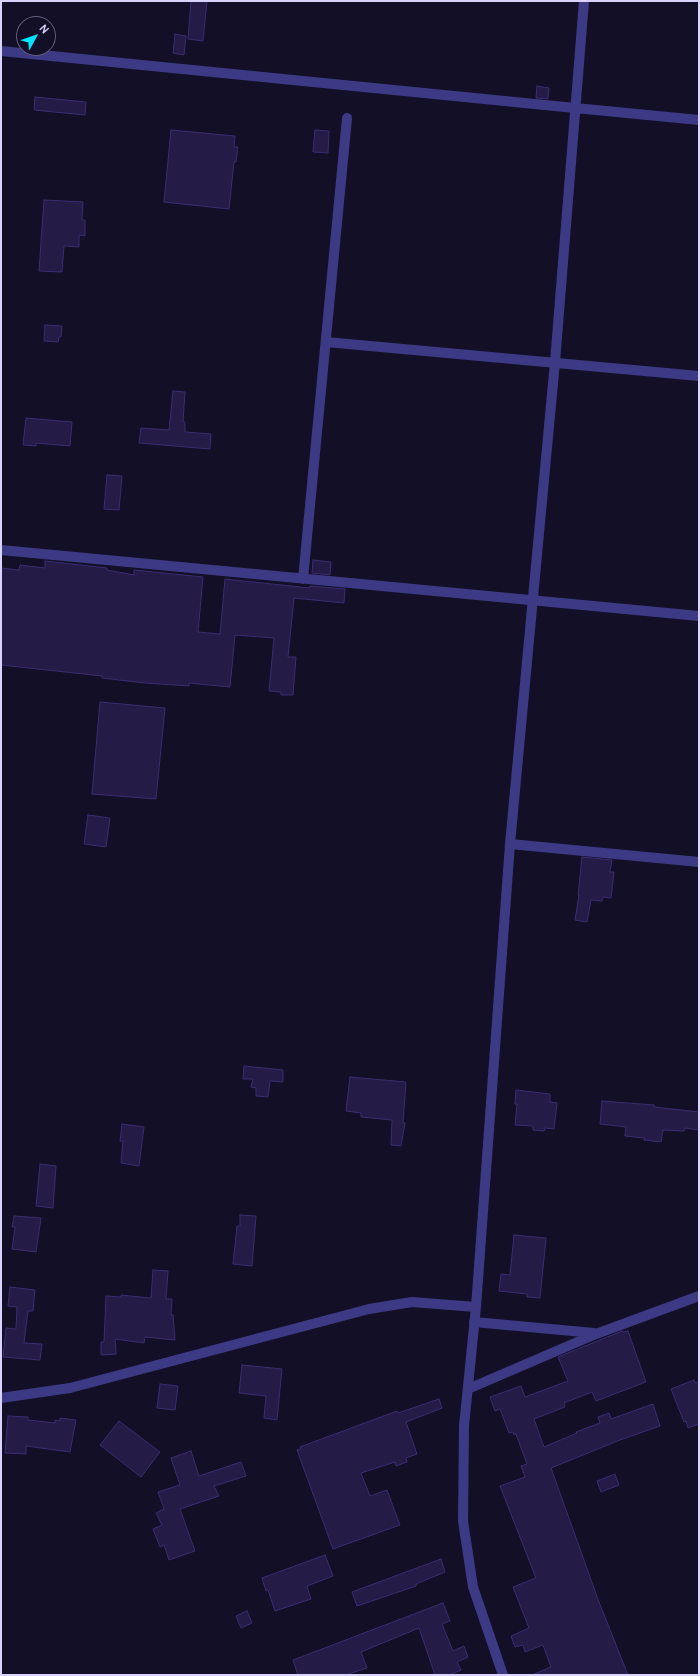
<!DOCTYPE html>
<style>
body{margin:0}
#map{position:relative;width:700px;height:1676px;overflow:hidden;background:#130f26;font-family:Cabin,sans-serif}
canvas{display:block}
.frame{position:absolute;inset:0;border:2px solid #d9d4ff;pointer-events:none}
.north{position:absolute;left:16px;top:16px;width:40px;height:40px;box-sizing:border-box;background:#130f26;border:1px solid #625e7d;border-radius:50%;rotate:50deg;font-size:11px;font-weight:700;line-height:16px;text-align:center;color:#d9d4ff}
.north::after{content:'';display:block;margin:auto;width:14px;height:18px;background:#00e5ff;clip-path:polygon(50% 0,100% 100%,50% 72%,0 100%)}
</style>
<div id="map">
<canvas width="700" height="1676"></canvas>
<div class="frame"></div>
<div class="north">N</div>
</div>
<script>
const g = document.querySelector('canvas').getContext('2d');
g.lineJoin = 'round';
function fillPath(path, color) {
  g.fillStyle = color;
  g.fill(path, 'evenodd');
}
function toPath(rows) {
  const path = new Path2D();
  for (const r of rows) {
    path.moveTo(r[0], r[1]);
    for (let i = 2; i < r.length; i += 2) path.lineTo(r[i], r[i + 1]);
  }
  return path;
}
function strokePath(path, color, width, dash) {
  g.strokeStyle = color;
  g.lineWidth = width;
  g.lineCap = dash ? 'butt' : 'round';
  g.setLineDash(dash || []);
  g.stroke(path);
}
const building = toPath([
 [191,1,207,1,203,41,188,39,191,1],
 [175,34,186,36,184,55,173,53,175,34],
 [537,86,549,88,548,99,536,98,537,86],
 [35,97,86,102,85,115,34,110,35,97],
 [171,130,235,136,234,147,238,147,236,162,234,162,229,209,164,202,171,130],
 [315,130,329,131,328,153,313,152,315,130],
 [44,200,83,202,82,220,85,220,85,236,79,235,79,247,64,246,62,272,39,271,44,200],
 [45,325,62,326,61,337,59,337,58,342,44,341,45,325],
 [173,391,185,392,183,422,185,422,185,432,211,434,210,449,139,443,141,428,169,430,173,391],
 [26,418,72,422,70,446,36,443,36,446,23,445,26,418],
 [107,475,122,476,119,510,104,509,107,475],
 [313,560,331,562,330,575,312,573,313,560],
 [45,561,107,568,107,570,134,575,134,570,203,577,198,632,220,634,225,579,310,588,310,586,345,589,344,603,294,598,288,657,296,657,293,695,281,695,281,692,269,691,274,638,235,635,230,687,189,683,189,686,145,683,102,678,102,676,1,665,1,568,19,570,20,565,45,568,45,561],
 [100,702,165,708,156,799,92,794,100,702],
 [88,815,110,818,106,847,84,844,88,815],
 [582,857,612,860,610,872,614,872,611,898,603,897,602,901,591,900,587,922,575,920,579,895,578,895,582,857],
 [244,1066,283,1070,283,1082,270,1081,268,1097,256,1096,256,1088,251,1087,253,1079,243,1079,244,1066],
 [350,1077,406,1082,403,1123,405,1123,401,1146,391,1145,392,1120,361,1117,361,1113,346,1111,350,1077],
 [516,1090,550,1094,550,1102,557,1103,554,1129,545,1128,544,1131,533,1130,533,1126,515,1125,517,1104,515,1104,516,1090],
 [602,1101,654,1105,654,1107,699,1112,699,1130,685,1128,684,1131,663,1130,661,1142,644,1140,645,1138,625,1136,626,1127,600,1124,602,1101],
 [122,1124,144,1127,139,1166,121,1163,123,1141,120,1141,122,1124],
 [40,1164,56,1166,53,1208,36,1206,40,1164],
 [240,1215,256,1216,252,1266,233,1264,237,1226,240,1226,240,1215],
 [14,1216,41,1218,36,1252,12,1249,15,1227,12,1227,14,1216],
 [514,1235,546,1238,540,1298,527,1297,527,1294,499,1291,501,1274,510,1275,514,1235],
 [153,1270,168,1271,166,1299,172,1299,171,1315,173,1315,175,1340,145,1337,144,1343,115,1339,116,1354,101,1355,101,1342,104,1342,106,1296,121,1297,121,1295,130,1296,151,1298,153,1270],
 [10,1287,35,1290,33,1311,28,1311,24,1343,42,1344,40,1360,3,1357,6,1328,16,1329,17,1307,8,1306,10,1287],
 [622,1331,623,1332,628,1331,646,1382,596,1401,592,1392,564,1403,565,1407,534,1419,544,1447,577,1433,576,1432,600,1423,598,1417,609,1413,611,1419,653,1404,660,1426,620,1440,551,1468,599,1602,628,1675,532,1675,551,1667,543,1645,525,1652,523,1645,515,1647,511,1636,529,1628,513,1587,536,1578,500,1486,525,1477,521,1466,527,1464,516,1434,514,1435,513,1432,509,1433,500,1409,495,1411,490,1397,521,1386,525,1397,568,1381,558,1357,622,1331],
 [242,1365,282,1369,277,1420,264,1418,266,1396,239,1393,242,1365],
 [694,1380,695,1383,699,1382,699,1424,688,1428,686,1421,684,1422,671,1389,694,1380],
 [160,1384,178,1386,175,1410,157,1408,160,1384],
 [439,1399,442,1408,406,1422,417,1454,406,1458,407,1462,396,1466,395,1462,361,1473,370,1496,387,1490,400,1525,333,1549,297,1450,301,1449,300,1447,397,1411,398,1413,439,1399],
 [8,1416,28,1417,28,1420,55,1423,55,1420,60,1421,60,1418,76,1420,70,1452,26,1446,26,1454,5,1453,8,1416],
 [119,1421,160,1452,141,1477,100,1445,119,1421],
 [191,1451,199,1476,241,1462,246,1476,214,1486,219,1496,180,1509,195,1551,169,1560,164,1545,160,1547,153,1529,162,1525,156,1513,164,1509,158,1492,180,1485,171,1458,191,1451],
 [615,1474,619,1485,601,1492,597,1481,615,1474],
 [325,1555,333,1576,307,1586,311,1599,275,1611,268,1590,266,1591,262,1578,325,1555],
 [441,1559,445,1572,416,1584,416,1586,357,1606,352,1592,441,1559],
 [443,1603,450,1621,442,1624,453,1651,464,1646,468,1657,457,1662,461,1670,449,1675,435,1675,419,1628,361,1652,367,1668,345,1675,298,1675,293,1660,443,1603],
 [247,1611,252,1623,241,1628,236,1616,247,1611]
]);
fillPath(building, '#241b47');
strokePath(building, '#3b2d73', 1);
strokePath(toPath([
 [1,51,575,108],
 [326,342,699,376],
 [1,550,699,616],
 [303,579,347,118],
 [510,844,699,862],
 [474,1322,594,1333],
 [468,1389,596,1334,699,1296]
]), '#3d3a85', 10);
strokePath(toPath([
 [575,108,699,120],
 [1,1398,70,1388,369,1309,412,1302,476,1307],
 [503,1675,473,1587,463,1521,464,1426,476,1307,510,844,555,362,584,1]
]), '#3d3a85', 10);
</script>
